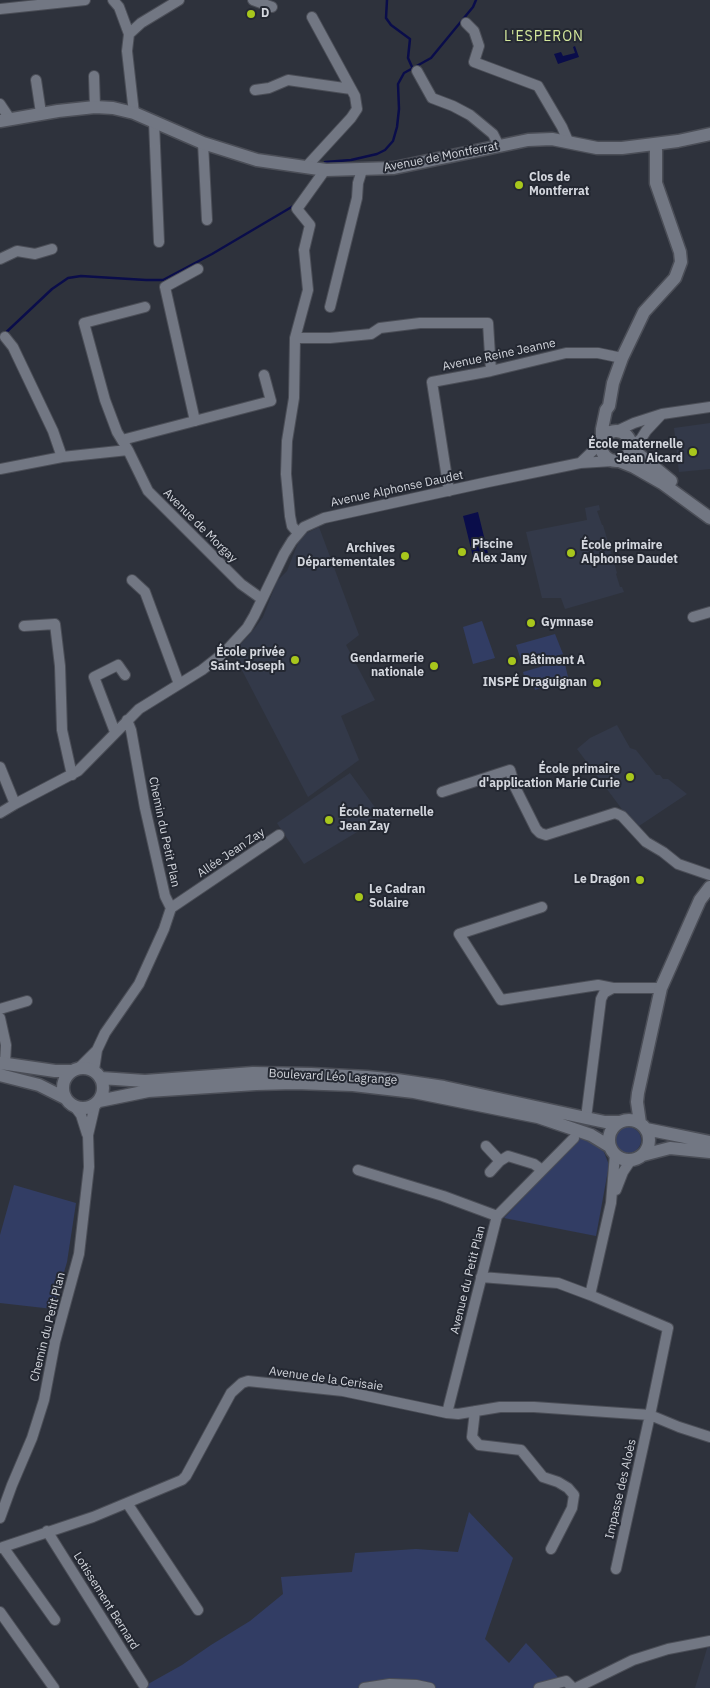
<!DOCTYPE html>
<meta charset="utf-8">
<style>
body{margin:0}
canvas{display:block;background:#2e323c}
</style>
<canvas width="710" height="1688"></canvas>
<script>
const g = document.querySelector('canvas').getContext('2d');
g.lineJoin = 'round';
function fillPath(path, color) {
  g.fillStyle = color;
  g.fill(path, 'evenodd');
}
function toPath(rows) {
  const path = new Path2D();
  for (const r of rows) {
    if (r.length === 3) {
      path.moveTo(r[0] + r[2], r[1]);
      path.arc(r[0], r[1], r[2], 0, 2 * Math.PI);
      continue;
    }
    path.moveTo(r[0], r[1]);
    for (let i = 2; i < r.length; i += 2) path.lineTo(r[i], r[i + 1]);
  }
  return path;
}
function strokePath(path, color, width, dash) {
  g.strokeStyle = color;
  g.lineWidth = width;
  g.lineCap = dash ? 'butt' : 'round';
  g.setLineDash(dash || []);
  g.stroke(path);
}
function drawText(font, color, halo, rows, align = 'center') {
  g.font = font + ' "IBM Plex Sans",sans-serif';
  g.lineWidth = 4;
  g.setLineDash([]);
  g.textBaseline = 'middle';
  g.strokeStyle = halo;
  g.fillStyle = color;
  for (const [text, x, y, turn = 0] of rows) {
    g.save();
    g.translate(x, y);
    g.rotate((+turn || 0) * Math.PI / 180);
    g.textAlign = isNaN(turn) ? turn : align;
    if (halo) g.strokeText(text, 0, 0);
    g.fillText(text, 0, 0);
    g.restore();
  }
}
fillPath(toPath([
 [710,423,710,469,679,472,674,428],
 [599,505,600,510,597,511,602,525,603,525,617,573,616,574,620,587,622,587,624,592,565,609,561,598,542,598,526,532,587,520,585,508],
 [319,527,359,635,346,645,375,700,341,716,359,760,308,797,233,653,255,628,263,617,277,581,287,571,298,543,307,533],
 [617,725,630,748,636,750,656,775,660,775,663,779,668,779,687,794,636,828,577,749,590,738],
 [350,773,382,817,304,864,277,823],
 [709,1642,710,1642,710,1688,695,1688]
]), '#333949');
fillPath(toPath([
 [482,621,495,658,473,664,463,627],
 [555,634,563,654,523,666,516,645],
 [564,660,568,677,535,690,533,681,526,683,523,672],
 [628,1140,13],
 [580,1138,596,1145,604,1152,609,1165,596,1236,504,1218],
 [14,1185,76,1203,67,1262,53,1309,0,1303,0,1235],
 [469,1512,513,1558,485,1639,509,1663,526,1643,568,1688,141,1688,182,1665,211,1645,250,1621,283,1594,281,1577,352,1572,355,1553,416,1549,458,1552]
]), '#323d64');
fillPath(toPath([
 [575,46,579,57,558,64,554,54,561,52,563,56,575,53,573,47],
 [478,512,488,553,473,557,463,516]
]), '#0a0d4a');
strokePath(toPath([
 [387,0,386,18,391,25,410,39,408,58,412,67],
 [323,166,325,162,351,160,377,154,385,150,393,141,397,127,399,109,398,84,404,73,431,58,473,7,476,0],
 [0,338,52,289,68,278,81,276,146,280,163,280,212,254,295,205]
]), '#0a0d4a', 2.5);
const street = toPath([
 [113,0,119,7,129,34],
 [253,0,272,7],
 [0,9,85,0],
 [466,23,474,31,479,46,474,62,538,86,562,127,568,141],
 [417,71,432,98,453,106,470,115,493,134,499,146],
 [94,76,95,107],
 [36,80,41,113],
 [255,90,269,88,288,80,351,89],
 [0,104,10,119],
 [134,113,127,51,129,34,141,23,179,0],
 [154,122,159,242],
 [203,143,207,220],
 [306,167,351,118,357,109,355,96,312,17],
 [0,259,17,251,35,254,52,249],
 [330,307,357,198,358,183,362,170],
 [5,337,13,347,53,431,62,457,128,450,148,491,241,584,262,599],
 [295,338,330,338,371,334,380,328,420,323,488,323,491,371],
 [195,421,165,287,198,269],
 [619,430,634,423,662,414,710,407],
 [122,440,271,401,264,375],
 [632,446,641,439,646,431,661,415],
 [128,450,117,432,105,400,84,323,145,307],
 [580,463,601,443],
 [0,469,62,457],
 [449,491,432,382,491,371,566,353,598,353,622,358],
 [298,533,292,526,290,516,286,474,287,441,294,398,295,338,308,290,304,250,310,225,297,209,325,170],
 [132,580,145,592,179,684],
 [693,617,710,612],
 [24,626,55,624,60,666,62,730,72,775],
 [115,732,94,677,118,665,125,675],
 [0,767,15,804],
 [442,792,510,770,515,787,536,829,540,833,546,835,615,813,622,816,646,842,663,852,678,864,710,875],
 [0,813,15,804,78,771,139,709,202,670,225,652,247,628,254,616,284,554,292,541,304,527,324,518,488,482,580,463,613,461],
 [542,907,459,934,501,1000,598,985,613,988],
 [171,908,279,835],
 [0,1009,27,1001],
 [0,1018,6,1045,5,1063],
 [80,1067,97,1050,105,1033,139,984,164,929,171,908,165,896,145,808,131,730,127,720],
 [94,1070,97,1050],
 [75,1107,81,1115,87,1134],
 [586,1118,601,999,604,993,613,988,661,988],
 [486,1146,500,1161,508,1156,534,1164,542,1170],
 [358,1170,443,1196,497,1216],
 [490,1172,500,1161],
 [616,1190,623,1172,631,1160],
 [481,1277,558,1283,590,1295,668,1328,650,1415,616,1569],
 [590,1295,611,1203,615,1154],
 [475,1411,472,1437,479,1445,521,1450,543,1477,558,1482,568,1488,574,1495,572,1508,551,1549],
 [447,1413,497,1216,574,1138],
 [127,1503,198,1610],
 [0,1518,12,1485,32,1438,44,1400,55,1342,79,1254,89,1167,88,1135,95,1105],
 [47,1531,143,1684],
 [3,1547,55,1620],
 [0,1548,93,1517,182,1480,186,1476,231,1393,242,1383,248,1381,343,1391,447,1413,458,1414,500,1407,534,1407,650,1415,679,1427,710,1437],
 [0,1612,54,1688],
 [364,1688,390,1684,416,1685,430,1688],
 [539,1688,566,1681,573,1688],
 [576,1688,633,1660,668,1649,710,1641]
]);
const secondary = toPath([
 [0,121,58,111,95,107,113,108,134,113,203,143,257,160,326,170,394,168,528,140,552,139,597,148,622,148,678,141,710,134],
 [616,446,15],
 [602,439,602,429,606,410,609,406,613,383,622,358,644,312,675,278,681,262,680,252,656,183,656,144],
 [632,449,671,481],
 [619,461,634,467,662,483,710,518],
 [0,1063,55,1071,72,1071],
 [83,1088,20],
 [0,1075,39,1085,65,1098],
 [101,1078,145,1081,253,1073,311,1074,367,1077,397,1080,444,1087,586,1118,605,1122,620,1122],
 [99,1101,148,1091,256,1084,295,1083,353,1085,414,1092,538,1117,591,1135,609,1146],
 [629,1140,20],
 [640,1123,637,1102,638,1093,661,988,700,900,710,887],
 [646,1129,710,1142],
 [643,1155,670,1148,710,1152]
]);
strokePath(street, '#4b4e57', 12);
strokePath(secondary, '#4b4e57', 15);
strokePath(street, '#727783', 10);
strokePath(secondary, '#727783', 12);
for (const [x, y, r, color] of [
 [251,14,5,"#a8c71c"],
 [519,185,5,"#a8c71c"],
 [693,452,5,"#a8c71c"],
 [462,552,5,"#a8c71c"],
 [571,553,5,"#a8c71c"],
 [405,556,5,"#a8c71c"],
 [531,623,5,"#a8c71c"],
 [295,660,5,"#a8c71c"],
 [512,661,5,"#a8c71c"],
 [434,666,5,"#a8c71c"],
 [597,683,5,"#a8c71c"],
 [630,777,5,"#a8c71c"],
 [329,820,5,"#a8c71c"],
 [640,880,5,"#a8c71c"],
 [359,897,5,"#a8c71c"]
]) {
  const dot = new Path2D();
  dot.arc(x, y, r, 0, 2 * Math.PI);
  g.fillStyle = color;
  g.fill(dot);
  strokePath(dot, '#242832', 2);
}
drawText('bold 12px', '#d3d6dd', '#242832', [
 ["D",261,14],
 ["Clos de",529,178],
 ["Montferrat",529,192],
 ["École maternelle",683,445,"right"],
 ["Jean Aicard",683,459,"right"],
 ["Piscine",472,545],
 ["Alex Jany",472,559],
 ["École primaire",581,546],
 ["Alphonse Daudet",581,560],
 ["Archives",395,549,"right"],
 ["Départementales",395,563,"right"],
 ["Gymnase",541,623],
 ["École privée",285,653,"right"],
 ["Saint-Joseph",285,667,"right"],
 ["Gendarmerie",424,659,"right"],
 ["nationale",424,673,"right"],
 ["Bâtiment A",522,661],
 ["INSPÉ Draguignan",587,683,"right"],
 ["École primaire",620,770,"right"],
 ["d'application Marie Curie",620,784,"right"],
 ["École maternelle",339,813],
 ["Jean Zay",339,827],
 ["Le Dragon",630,880,"right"],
 ["Le Cadran",369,890],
 ["Solaire",369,904]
], 'left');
drawText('12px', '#d3d6dd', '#242832', [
 ["Avenue de Montferrat",441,157,-11],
 ["Avenue Reine Jeanne",499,355,-12],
 ["Avenue Alphonse Daudet",397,489,-12],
 ["Avenue de Morgay",200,526,45],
 ["Chemin du Petit Plan",164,832,78],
 ["Allée Jean Zay",231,853,-34],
 ["Boulevard Léo Lagrange",333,1077,3],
 ["Avenue du Petit Plan",468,1280,-76],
 ["Chemin du Petit Plan",48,1327,-76],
 ["Avenue de la Cerisaie",326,1379,8],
 ["Impasse des Aloès",621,1489,-77],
 ["Lotissement Bernard",106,1601,58]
]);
g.letterSpacing = '1px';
drawText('14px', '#d4e89c', '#242832', [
 ["L'ESPERON",544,37]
]);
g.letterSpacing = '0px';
</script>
